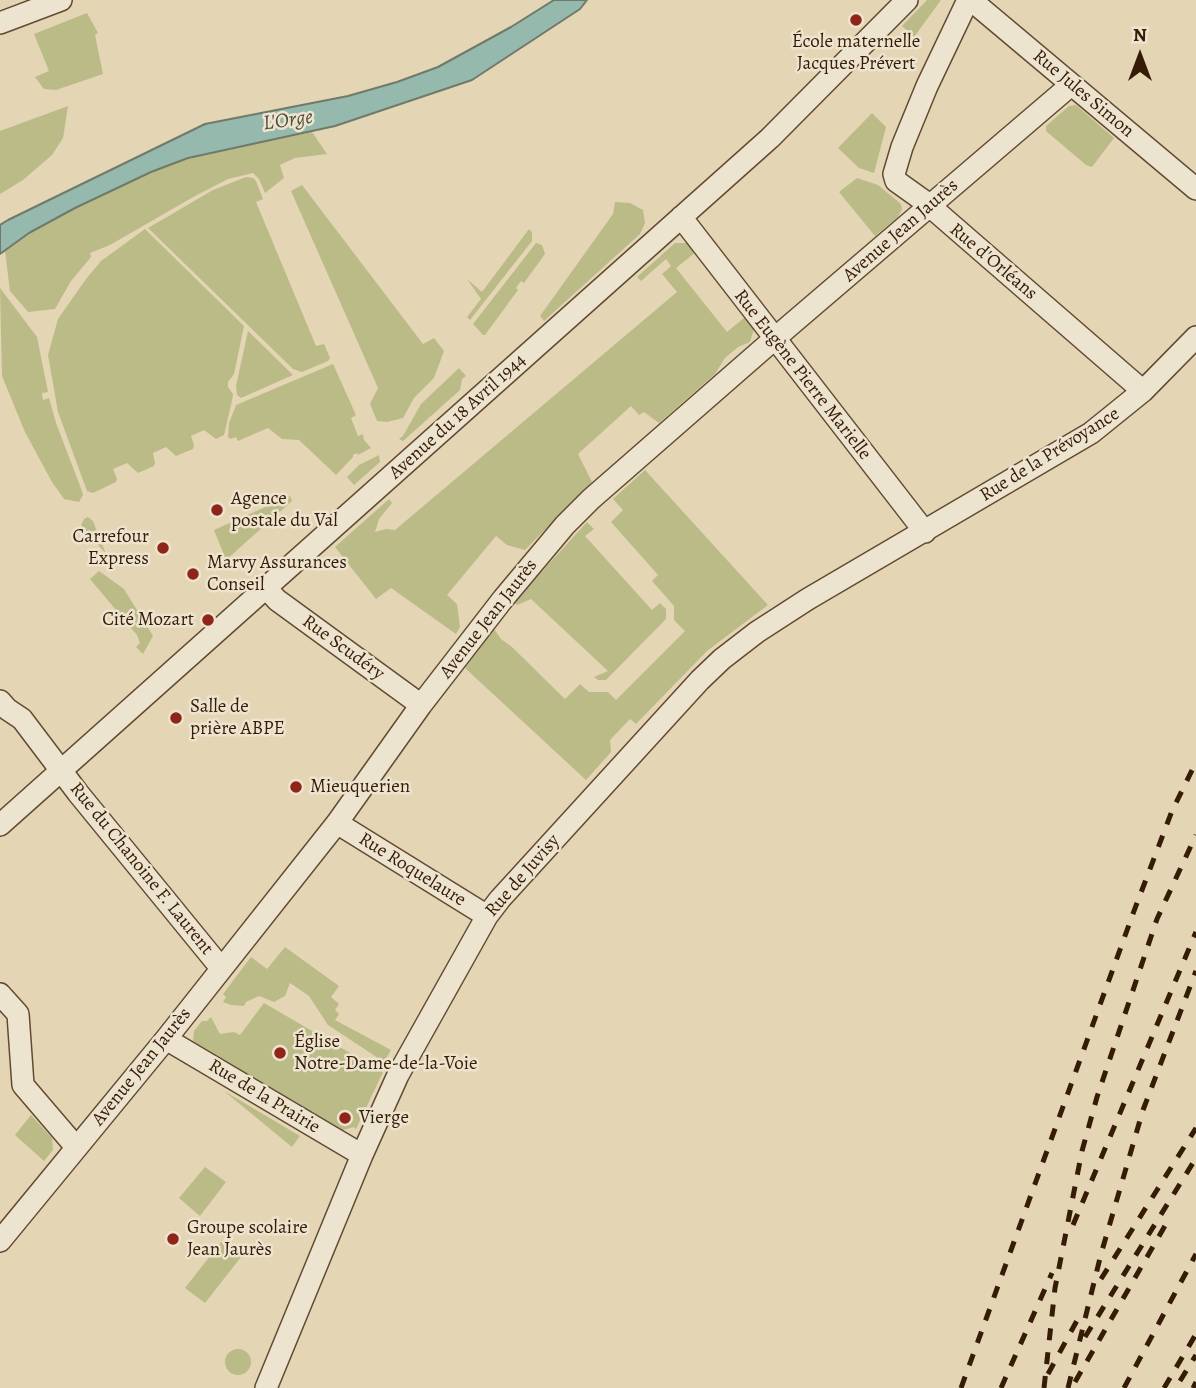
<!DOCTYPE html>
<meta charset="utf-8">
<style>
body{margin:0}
#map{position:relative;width:1196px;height:1388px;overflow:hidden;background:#e4d5b5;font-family:Alegreya,serif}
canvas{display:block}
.north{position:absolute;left:1105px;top:21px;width:70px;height:70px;-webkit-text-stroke:5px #ede4cf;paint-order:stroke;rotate:0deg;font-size:19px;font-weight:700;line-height:28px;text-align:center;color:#361c07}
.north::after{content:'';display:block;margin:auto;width:24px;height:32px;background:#361c07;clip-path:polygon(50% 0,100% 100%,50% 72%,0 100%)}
</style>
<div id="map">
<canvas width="1196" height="1388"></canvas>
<div class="north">N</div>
</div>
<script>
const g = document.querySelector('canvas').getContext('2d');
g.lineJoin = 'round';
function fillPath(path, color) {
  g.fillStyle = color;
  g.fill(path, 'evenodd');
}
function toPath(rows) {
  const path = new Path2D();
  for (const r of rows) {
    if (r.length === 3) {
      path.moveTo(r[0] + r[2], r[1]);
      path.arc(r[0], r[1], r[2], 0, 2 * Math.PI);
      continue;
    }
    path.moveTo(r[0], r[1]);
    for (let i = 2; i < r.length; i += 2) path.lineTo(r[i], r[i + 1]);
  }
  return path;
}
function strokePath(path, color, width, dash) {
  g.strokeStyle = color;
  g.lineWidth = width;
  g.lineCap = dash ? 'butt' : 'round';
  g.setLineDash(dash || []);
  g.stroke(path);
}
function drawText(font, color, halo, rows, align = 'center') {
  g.font = font + ' Alegreya,serif';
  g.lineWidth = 5;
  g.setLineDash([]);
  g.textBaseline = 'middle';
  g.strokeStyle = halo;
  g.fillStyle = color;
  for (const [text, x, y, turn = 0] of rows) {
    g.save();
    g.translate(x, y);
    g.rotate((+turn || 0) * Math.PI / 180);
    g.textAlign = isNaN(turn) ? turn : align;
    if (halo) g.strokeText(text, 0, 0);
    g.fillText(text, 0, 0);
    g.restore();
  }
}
fillPath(toPath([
 [927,0,941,0,914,37,902,26],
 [87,13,98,33,95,35,103,74,56,90,44,89,35,77,49,71,34,34],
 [1076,105,1114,138,1092,167,1086,165,1046,131,1046,126,1069,106],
 [68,106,63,138,52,155,23,180,0,194,0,131],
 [872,113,886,127,874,173,859,168,838,148],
 [312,132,327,154,295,158,280,165,284,178,265,193,259,179,253,173,228,179,195,196,110,245,90,253,91,257,71,281,55,309,28,312,10,291,5,251,8,246,75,208,151,172,188,158],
 [246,177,253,178,256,181,263,199,256,202,316,346,324,344,330,358,328,361,302,372,293,369,148,228,213,190],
 [857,178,878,185,901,204,902,209,898,217,875,236,839,192],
 [302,185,423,344,434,338,444,351,434,378,414,398,403,418,387,422,377,421,370,404,378,388,291,191],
 [615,202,630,203,643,210,645,223,640,234,544,321,540,316,613,214],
 [145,229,244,326,234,374,228,382,228,387,233,394,232,401,224,435,216,439,204,430,191,436,194,445,193,449,176,456,166,447,153,453,155,463,154,466,138,473,127,463,113,469,117,479,116,482,93,493,87,491,58,412,48,355,58,319,86,279,101,261],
 [529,229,532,232,532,241,470,320,467,317,481,299,467,279,482,292],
 [536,243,542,245,545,254,524,283,521,281,516,288,518,290,485,335,483,335,473,324],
 [675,243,689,243,696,252,676,268,727,332,745,317,754,329,750,342,738,347,725,358,715,374,659,423,644,412,639,415,631,406,578,454,592,482,525,550,507,545,496,536,447,595,457,604,460,627,456,634,391,588,376,599,335,547,389,499,392,503,379,519,375,532,386,529,395,530,677,292,662,274,671,266,666,259,641,281,637,277],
 [0,288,37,337,48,392,42,393,43,400,49,398,56,423,82,491,83,495,79,502,64,499,52,482,25,432,2,376],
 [248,331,293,375,241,398,237,395,236,386],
 [333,364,356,415,351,418,358,436,363,434,364,440,371,448,358,455,357,453,353,455,353,457,336,475,299,440,282,439,268,428,238,441,236,437,230,439,228,437,229,423,236,405],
 [459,368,466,376,462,379,460,390,403,441,399,439,403,436,421,404],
 [379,455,380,462,354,485,347,477,359,465],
 [645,470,768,605,707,651,636,724,630,719,610,740,611,752,586,780,465,668,494,629,501,639,512,647,565,699,580,684,589,692,608,692,616,700,685,631,674,620,674,606,652,581,658,575,611,522,623,510,613,499],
 [290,496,292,501,226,560,214,530],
 [88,517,93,521,106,554,81,525,84,519],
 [587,522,594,529,585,536,652,610,660,603,666,609,666,619,606,680,598,680,594,677,608,671,531,599,517,605,514,602],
 [99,571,124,589,153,636,143,654,136,647,140,643,137,635,90,579],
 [285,947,339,986,331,997,339,1004,335,1010,339,1014,335,1020,391,1050,384,1062,328,1025,309,996,290,983,285,996,274,1002,259,996,246,1002,244,1006,231,1005,223,1002,226,997,223,994,251,957,267,969],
 [264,1003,383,1072,356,1129,354,1127,343,1130,193,1041,194,1031,202,1021,207,1021,211,1017,220,1034,234,1032,240,1035],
 [224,1091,300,1136,292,1147],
 [31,1115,52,1138,53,1150,44,1161,15,1135],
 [205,1167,226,1182,200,1216,179,1198],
 [221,1242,241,1257,205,1303,185,1288],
 [238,1362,13]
]), '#bb8');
const water = toPath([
 [554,0,587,0,580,9,472,80,335,126,188,158,151,172,75,208,29,233,0,254,0,225,8,220,205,124,348,96,397,82,438,67,511,27,554,0]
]);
fillPath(water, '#95b9ac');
strokePath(water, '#6f7a6a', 2);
const minor = toPath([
 [968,0,927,86,902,147,894,174,896,181,924,201,1143,391],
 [971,0,1196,189],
 [0,23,61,0],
 [681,217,925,532],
 [266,588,277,600,421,705],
 [0,701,7,709,22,719,78,793,221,968],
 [337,823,487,916],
 [0,825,770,138,907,0],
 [0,994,18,1014,23,1085,76,1147],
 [166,1039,362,1155],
 [0,1241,166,1039,337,823,421,705,503,599,565,525,591,499,788,327,1071,85],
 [266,1388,362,1155,398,1075,487,916,500,899,700,680,722,659,757,632,808,599,1091,433,1143,391,1196,337]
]);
strokePath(minor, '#624a32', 24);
strokePath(minor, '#ede4cf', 21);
strokePath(toPath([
 [1073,1225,1196,932],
 [1101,1279,1196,1128],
 [1085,1337,1196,1158],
 [1048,1374,1080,1315],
 [1180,1381,1196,1355],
 [1075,1382,1166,1224],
 [961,1388,1134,911,1172,811,1196,762],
 [1001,1388,1052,1273],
 [1044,1388,1055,1288,1082,1151,1097,1097,1157,919,1196,835],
 [1068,1388,1101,1254,1143,1110,1196,971],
 [1124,1388,1196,1254],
 [1164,1388,1196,1334],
 [1193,1388,1196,1382]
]), '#361c07', 5, [12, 12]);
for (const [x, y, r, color] of [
 [856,20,7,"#8f2418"],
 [217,510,7,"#8f2418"],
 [163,548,7,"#8f2418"],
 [193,574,7,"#8f2418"],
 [208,620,7,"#8f2418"],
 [176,718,7,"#8f2418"],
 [296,787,7,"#8f2418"],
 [280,1053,7,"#8f2418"],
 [345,1118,7,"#8f2418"],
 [173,1239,7,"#8f2418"]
]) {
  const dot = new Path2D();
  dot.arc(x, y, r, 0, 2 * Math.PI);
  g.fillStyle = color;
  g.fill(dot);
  strokePath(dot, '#ede4cf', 2.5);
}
drawText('19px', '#361c07', '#ede4cf', [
 ["École maternelle",856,42,"center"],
 ["Jacques Prévert",856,64,"center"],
 ["Agence",231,499],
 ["postale du Val",231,521],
 ["Carrefour",149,537,"right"],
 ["Express",149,559,"right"],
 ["Marvy Assurances",207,563],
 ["Conseil",207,585],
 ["Cité Mozart",194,620,"right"],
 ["Salle de",190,707],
 ["prière ABPE",190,729],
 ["Mieuquerien",310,787],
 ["Église",294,1042],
 ["Notre-Dame-de-la-Voie",294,1064],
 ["Vierge",359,1118],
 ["Groupe scolaire",187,1228],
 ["Jean Jaurès",187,1250]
], 'left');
drawText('19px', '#361c07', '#ede4cf', [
 ["Rue Jules Simon",1083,94,40],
 ["Avenue Jean Jaurès",901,231,-41],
 ["Rue d'Orléans",993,262,40],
 ["Rue Eugène Pierre Marielle",802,375,52],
 ["Avenue du 18 Avril 1944",458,417,-42],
 ["Rue de la Prévoyance",1050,455,-32],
 ["Avenue Jean Jaurès",489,619,-52],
 ["Rue Scudéry",343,648,36],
 ["Rue du Chanoine F. Laurent",141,869,51],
 ["Rue Roquelaure",412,870,32],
 ["Rue de Juvisy",523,876,-49],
 ["Avenue Jean Jaurès",142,1067,-51],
 ["Rue de la Prairie",264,1097,31]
]);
drawText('italic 21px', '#524b39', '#ede4cf', [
 ["L'Orge",288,121,-8]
]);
</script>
